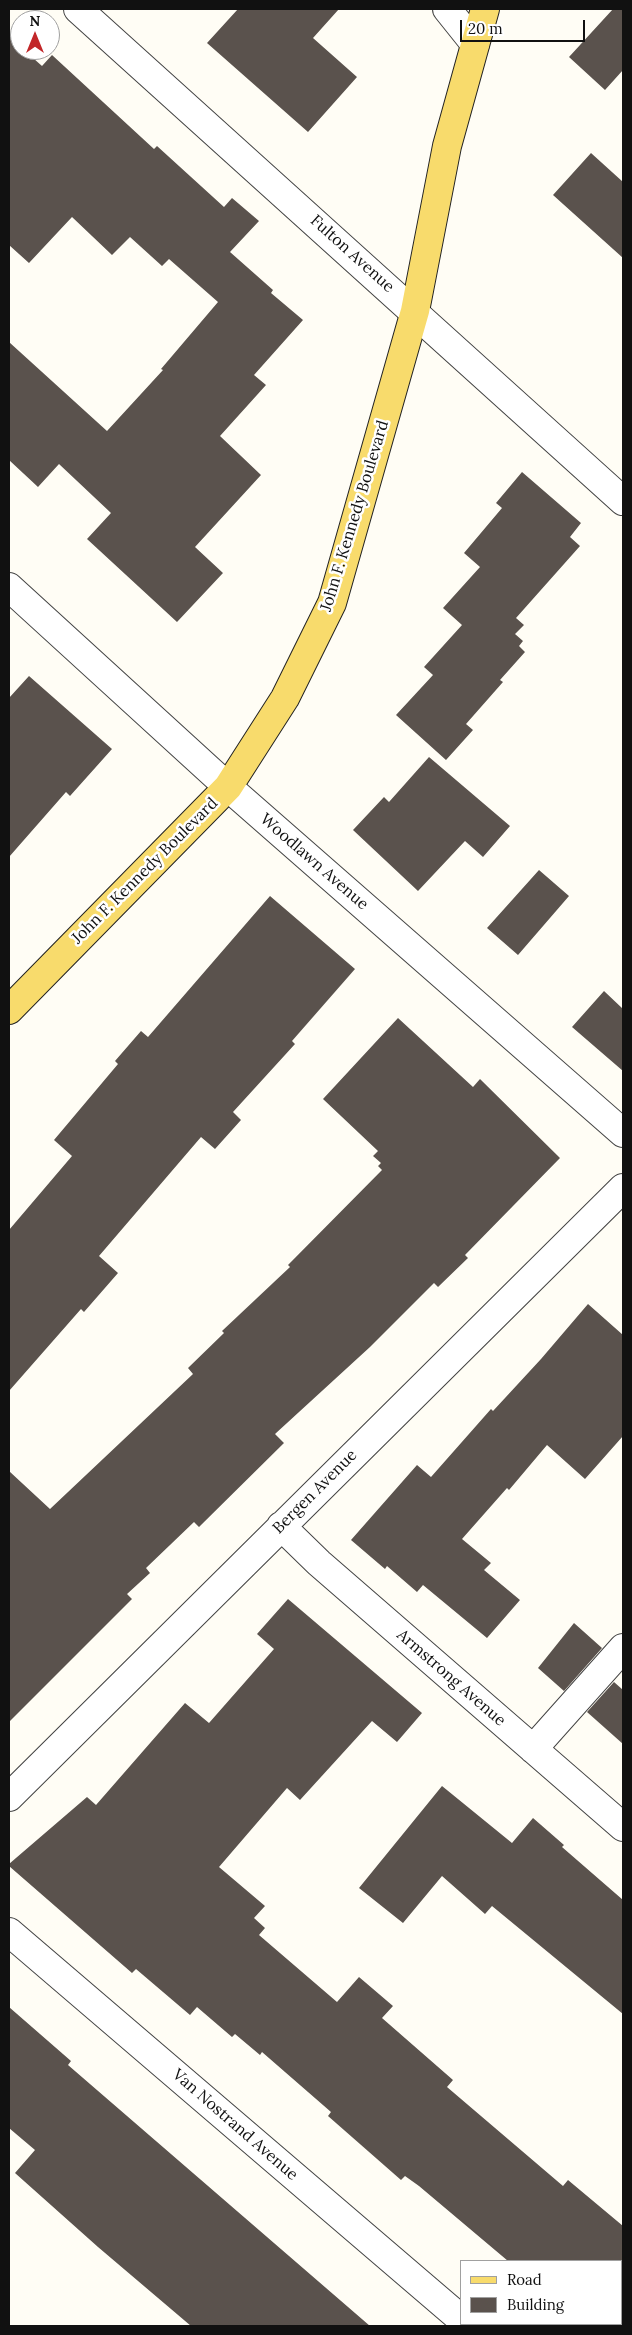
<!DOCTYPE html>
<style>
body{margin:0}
#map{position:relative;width:632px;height:2335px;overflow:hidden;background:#fffdf5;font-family:Lora,serif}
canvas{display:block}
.frame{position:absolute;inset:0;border:10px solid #111;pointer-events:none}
.legend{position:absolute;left:460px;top:2260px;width:162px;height:65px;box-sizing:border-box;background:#fff;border:1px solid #a0a0a0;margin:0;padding:6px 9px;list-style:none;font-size:15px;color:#111}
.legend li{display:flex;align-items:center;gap:10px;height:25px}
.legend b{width:25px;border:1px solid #a0a0a0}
.north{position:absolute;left:10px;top:10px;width:50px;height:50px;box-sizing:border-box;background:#fff;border:1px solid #a0a0a0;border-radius:50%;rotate:0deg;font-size:14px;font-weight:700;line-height:20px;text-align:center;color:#111}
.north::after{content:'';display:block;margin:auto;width:18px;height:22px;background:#c22729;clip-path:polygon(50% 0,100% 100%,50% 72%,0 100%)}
.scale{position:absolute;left:460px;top:20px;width:125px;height:22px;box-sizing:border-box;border:2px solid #111;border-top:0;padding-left:6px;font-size:15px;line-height:18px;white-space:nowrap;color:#111;-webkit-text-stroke:4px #fff;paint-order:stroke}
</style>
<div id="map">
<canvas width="632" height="2335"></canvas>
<div class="frame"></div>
<ul class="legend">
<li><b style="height:6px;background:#f8db6c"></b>Road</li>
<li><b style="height:14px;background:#5a524d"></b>Building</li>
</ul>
<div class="north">N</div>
<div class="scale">20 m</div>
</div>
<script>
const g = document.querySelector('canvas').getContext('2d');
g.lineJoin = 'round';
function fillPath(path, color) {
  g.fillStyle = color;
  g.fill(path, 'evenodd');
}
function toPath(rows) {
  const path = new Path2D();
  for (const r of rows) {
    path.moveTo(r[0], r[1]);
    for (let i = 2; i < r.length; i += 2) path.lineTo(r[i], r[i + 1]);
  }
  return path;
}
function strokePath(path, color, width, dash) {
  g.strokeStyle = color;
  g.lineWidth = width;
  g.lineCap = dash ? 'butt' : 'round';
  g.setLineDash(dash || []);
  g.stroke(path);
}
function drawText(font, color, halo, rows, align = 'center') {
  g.font = font + ' Lora,serif';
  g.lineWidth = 5;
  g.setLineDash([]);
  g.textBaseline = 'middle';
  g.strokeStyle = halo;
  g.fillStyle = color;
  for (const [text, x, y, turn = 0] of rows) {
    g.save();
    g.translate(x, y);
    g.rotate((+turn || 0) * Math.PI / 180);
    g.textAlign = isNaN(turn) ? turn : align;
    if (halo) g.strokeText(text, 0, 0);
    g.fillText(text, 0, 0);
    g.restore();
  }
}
fillPath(toPath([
 [238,9,339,9,313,38,357,77,308,132,207,43],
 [613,9,623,9,623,70,605,90,569,57],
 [9,35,20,46,20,50,24,50,42,66,52,55,154,149,157,146,224,207,232,198,259,221,230,252,273,290,271,293,303,320,254,375,266,385,220,436,261,475,195,547,223,573,177,622,87,539,111,513,59,464,38,487,9,460,9,342,107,431,163,370,161,369,218,302,169,259,162,266,130,237,112,255,72,217,29,263,9,245],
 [591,153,623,182,623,258,553,195],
 [522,472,581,523,570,537,580,546,516,618,524,625,515,634,523,641,519,646,525,652,500,680,503,682,466,724,473,730,446,760,396,715,433,675,424,667,462,625,443,608,480,567,464,553,502,508,496,503],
 [29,676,112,749,70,796,66,792,9,857,9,698],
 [429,757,510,826,483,857,465,841,418,891,353,830,384,797,389,802],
 [539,870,569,896,518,955,487,928],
 [270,896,355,969,292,1041,295,1044,233,1112,241,1120,215,1149,201,1137,99,1256,118,1273,84,1312,81,1309,9,1391,9,1230,72,1156,54,1140,118,1064,115,1061,141,1031,148,1037],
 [604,991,623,1009,623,1071,572,1027],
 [398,1018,473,1087,480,1079,560,1158,465,1255,468,1258,438,1287,434,1283,370,1347,275,1434,284,1443,199,1527,194,1522,146,1568,150,1573,127,1594,132,1599,9,1722,9,1471,50,1509,193,1374,188,1368,224,1333,222,1331,290,1267,288,1265,382,1170,378,1166,381,1163,373,1156,378,1151,323,1099],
 [588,1304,623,1335,623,1436,585,1479,547,1445,509,1490,507,1488,462,1539,491,1563,484,1570,520,1600,487,1638,423,1585,417,1592,387,1566,385,1569,351,1540,417,1465,431,1477,491,1409,493,1411,541,1359],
 [288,1599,422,1713,397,1742,372,1721,300,1800,287,1788,219,1867,265,1906,254,1918,265,1928,259,1935,337,2002,359,1977,393,2006,382,2018,453,2080,447,2087,563,2186,568,2180,623,2226,623,2261,508,2261,419,2186,405,2176,401,2180,328,2116,331,2112,262,2052,260,2055,235,2034,232,2037,197,2007,190,2015,136,1969,132,1973,9,1866,9,1864,87,1797,96,1805,185,1703,209,1723,274,1649,257,1634],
 [574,1623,602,1648,564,1691,538,1668],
 [614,1682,623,1690,623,1744,587,1712],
 [442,1786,512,1843,533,1818,564,1845,562,1847,623,1900,623,2014,492,1906,485,1914,442,1876,403,1923,359,1888],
 [9,2007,71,2061,68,2065,370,2326,191,2326,98,2247,15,2173,35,2150,9,2128]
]), '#5a524d');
const minor = toPath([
 [78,9,623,501],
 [447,9,475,44],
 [9,587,228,787,623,1133],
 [281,1526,319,1563,623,1827],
 [533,1749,623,1648],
 [9,1797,623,1188],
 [9,1932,461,2319]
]);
const major = toPath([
 [9,1010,228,787,285,698,332,603,415,311,447,146,485,9]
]);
strokePath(minor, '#444', 30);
strokePath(major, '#222', 30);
strokePath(minor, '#fff', 28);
strokePath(major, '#f8db6c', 28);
drawText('16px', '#111', '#fff', [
 ["Fulton Avenue",352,254,42],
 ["John F. Kennedy Boulevard",355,516,-73],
 ["Woodlawn Avenue",314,862,41],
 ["John F. Kennedy Boulevard",145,871,-45],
 ["Bergen Avenue",315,1492,-45],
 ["Armstrong Avenue",451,1678,41],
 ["Van Nostrand Avenue",235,2125,41]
]);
</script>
